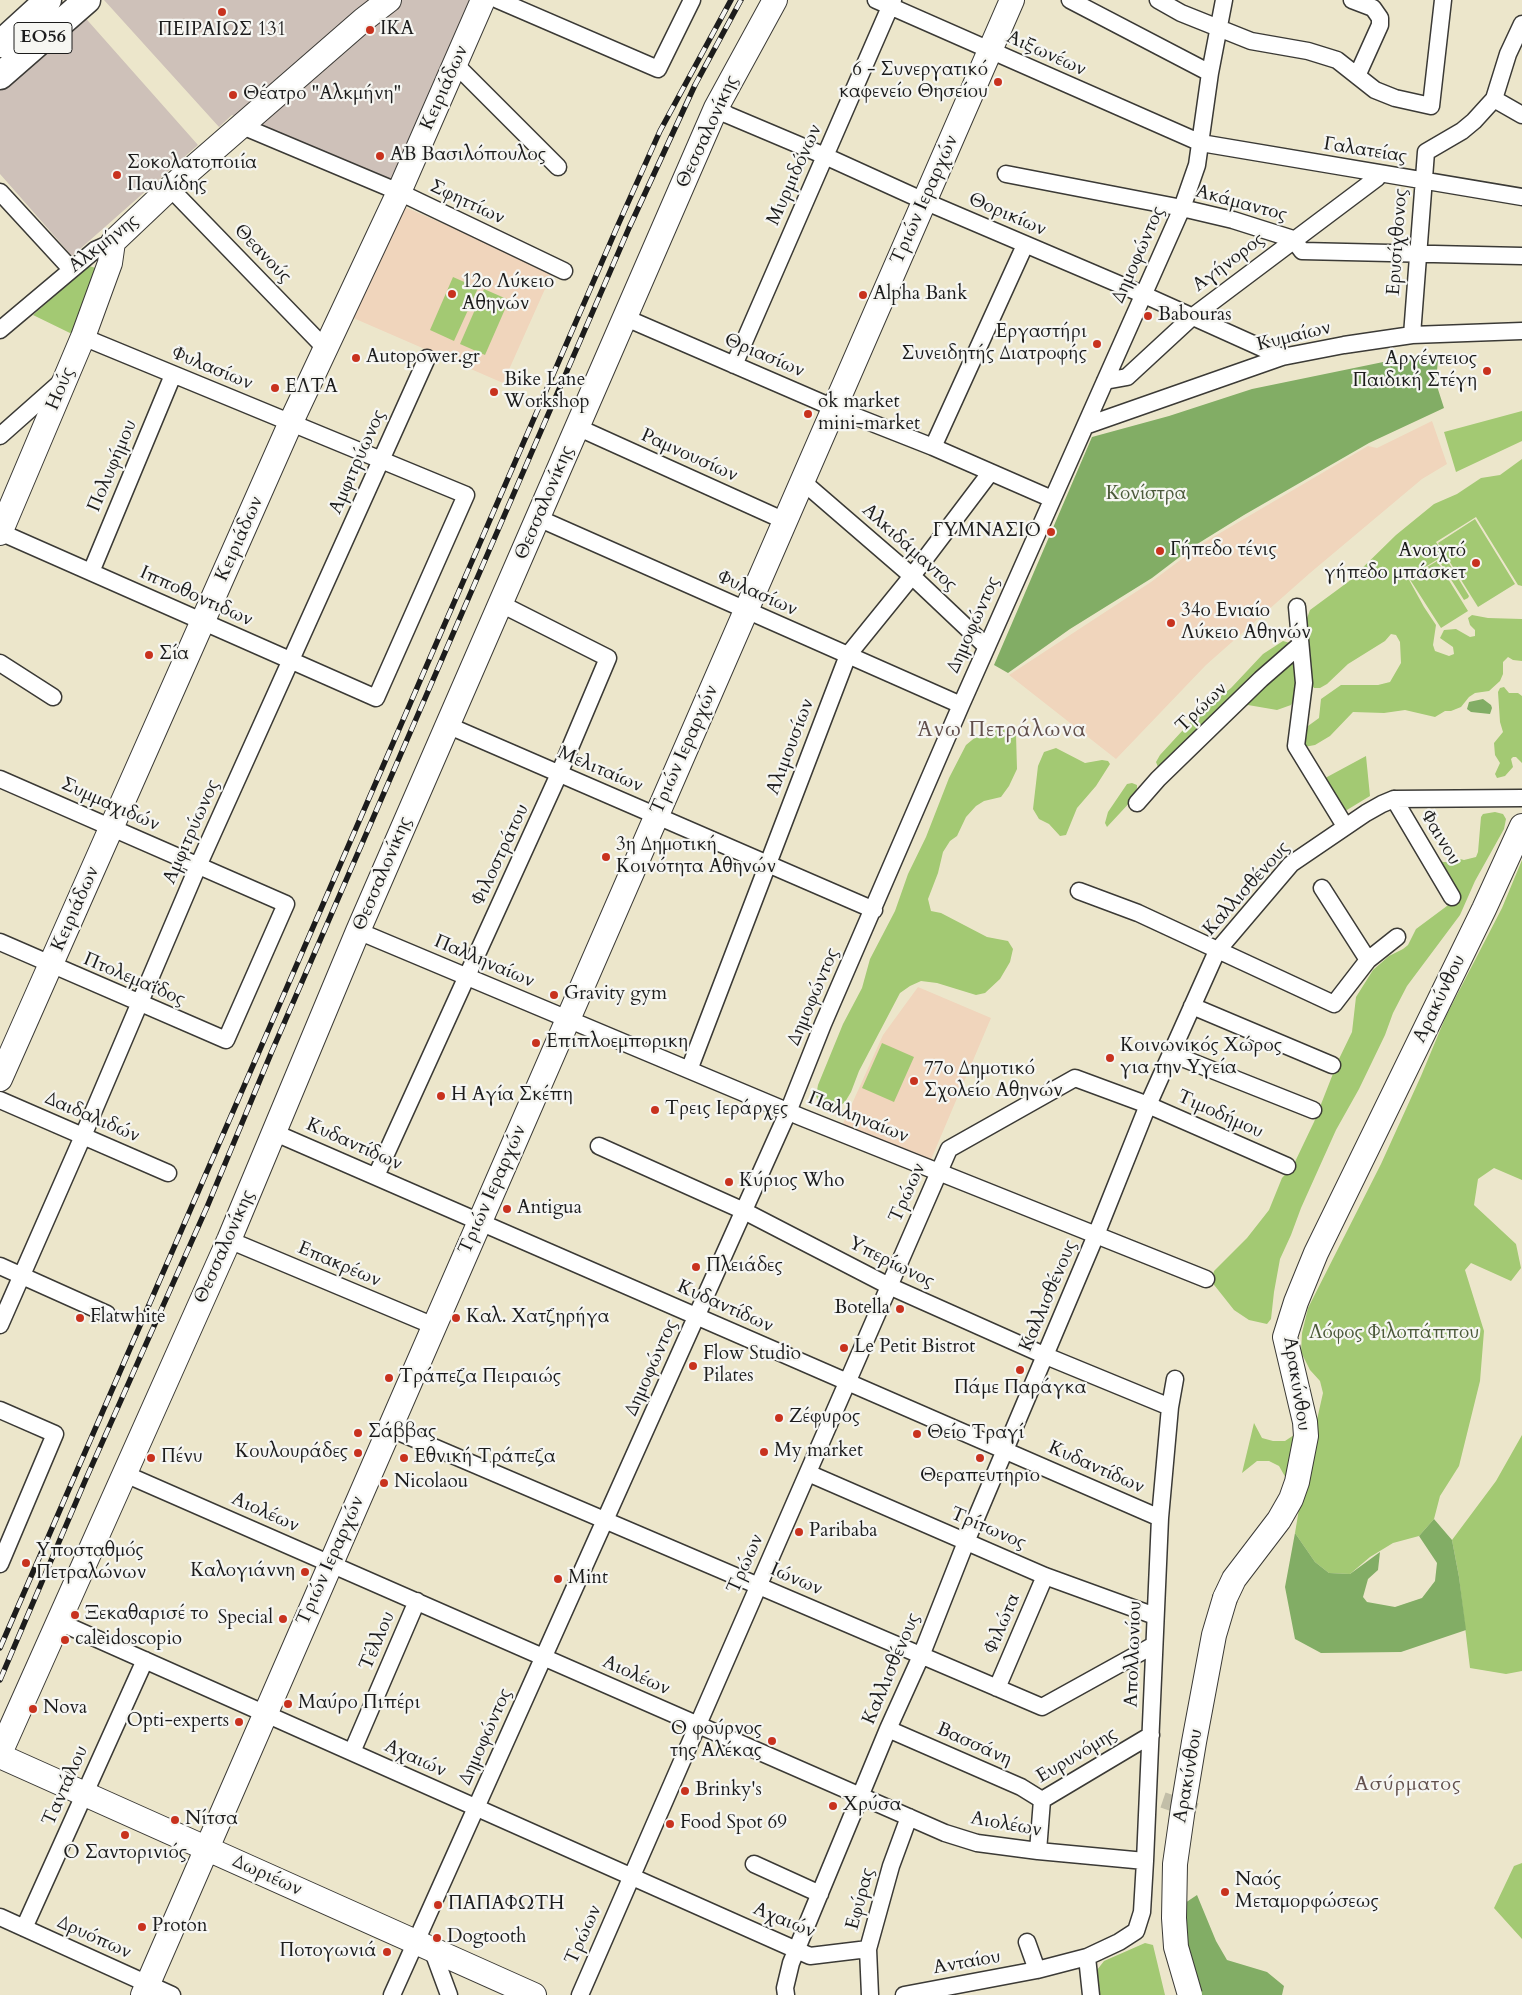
<!DOCTYPE html>
<meta charset="utf-8">
<style>
body{margin:0}
canvas{display:block;background:#ece6cb}
</style>
<canvas width="1522" height="1995"></canvas>
<script>
const g = document.querySelector('canvas').getContext('2d');
g.lineJoin = 'round';
function fillPath(path, color) {
  g.fillStyle = color;
  g.fill(path, 'evenodd');
}
function toPath(rows) {
  const path = new Path2D();
  for (const r of rows) {
    path.moveTo(r[0], r[1]);
    for (let i = 2; i < r.length; i += 2) path.lineTo(r[i], r[i + 1]);
  }
  return path;
}
function strokePath(path, color, width, dash) {
  g.strokeStyle = color;
  g.lineWidth = width;
  g.lineCap = dash ? 'butt' : 'round';
  g.setLineDash(dash || []);
  g.stroke(path);
}
function drawText(font, color, halo, rows, align = 'center') {
  g.font = font + ' Cardo,serif';
  g.lineWidth = 4.5;
  g.setLineDash([]);
  g.textBaseline = 'middle';
  g.strokeStyle = halo;
  g.fillStyle = color;
  for (const [text, x, y, turn = 0] of rows) {
    g.save();
    g.translate(x, y);
    g.rotate((+turn || 0) * Math.PI / 180);
    g.textAlign = isNaN(turn) ? turn : align;
    if (halo) g.strokeText(text, 0, 0);
    g.fillText(text, 0, 0);
    g.restore();
  }
}
fillPath(toPath([
 [400,205,553,271,503,383,351,317],
 [1432,421,1447,464,1422,479,1310,573,1206,665,1116,759,1009,675,1151,582,1203,543,1368,446,1377,448],
 [918,987,991,1018,930,1162,842,1126,883,1035]
]), '#f0d5bc');
fillPath(toPath([
 [104,0,471,0,390,188,232,115,219,127],
 [81,13,198,145,72,256,0,174,0,85]
]), '#cec1b9');
fillPath(toPath([
 [89,266,99,269,72,334,33,315],
 [453,277,478,288,454,341,430,330],
 [484,289,509,300,485,355,460,344],
 [1522,411,1522,441,1456,472,1444,432],
 [1522,459,1522,586,1518,585,1476,517,1436,542,1469,596,1468,598,1464,600,1438,559,1408,578,1424,607,1436,625,1433,645,1435,651,1449,656,1454,654,1453,647,1440,638,1444,630,1456,629,1470,637,1475,636,1475,630,1470,625,1468,618,1472,615,1488,618,1522,619,1522,661,1513,660,1508,657,1503,662,1503,674,1500,681,1489,691,1475,693,1469,697,1461,707,1451,711,1445,711,1435,717,1405,710,1384,713,1353,712,1330,736,1315,745,1304,747,1301,737,1308,726,1319,718,1321,699,1341,685,1378,685,1390,682,1401,663,1400,642,1396,635,1391,634,1385,641,1348,664,1327,684,1320,688,1314,688,1311,684,1305,624,1310,610,1348,582,1396,535,1434,504,1457,494,1481,478,1500,475],
 [1475,519,1515,584,1478,607,1438,543],
 [1437,561,1468,611,1441,628,1409,578],
 [1283,641,1290,643,1296,656,1296,690,1295,698,1291,705,1277,710,1248,705,1241,709,1233,719,1224,723,1164,765,1158,767,1156,762,1160,755,1194,718,1231,688,1263,654],
 [1504,687,1509,693,1518,693,1522,696,1522,763,1516,757,1513,757,1511,759,1513,767,1505,776,1497,778,1495,774,1500,763,1495,755,1494,743,1503,732,1500,722,1498,692,1500,688],
 [997,726,1009,728,1016,734,1017,769,1009,786,1001,797,984,801,976,806,966,817,957,836,950,841,943,852,938,873,928,899,931,911,941,913,987,937,1008,941,1013,949,1010,962,1000,979,985,993,976,995,937,983,921,981,910,986,900,993,859,1071,851,1092,845,1102,838,1107,829,1107,818,1101,816,1096,818,1085,843,1024,862,988,870,959,895,911,908,874,926,837,949,778,966,745,983,731],
 [1056,748,1085,763,1102,760,1108,761,1110,764,1096,786,1077,808,1066,835,1060,836,1049,824,1039,819,1033,809,1038,766,1044,752],
 [1366,756,1370,796,1337,816,1316,783],
 [1132,783,1137,785,1137,788,1133,799,1107,827,1105,823,1108,812,1127,784],
 [1495,812,1503,814,1506,819,1504,829,1475,881,1460,915,1407,986,1393,1013,1385,1035,1359,1089,1336,1130,1301,1208,1291,1235,1280,1259,1274,1292,1271,1319,1267,1324,1249,1320,1234,1310,1211,1281,1214,1271,1247,1238,1269,1210,1282,1178,1293,1166,1314,1122,1338,1061,1352,1032,1356,997,1373,970,1389,956,1403,949,1408,945,1416,929,1455,900,1436,859,1439,859,1443,862,1448,862,1452,857,1464,860,1476,857,1478,852,1481,817,1483,814],
 [1522,860,1522,1180,1494,1168,1478,1179,1474,1205,1516,1244,1521,1268,1511,1281,1471,1263,1465,1270,1484,1331,1480,1381,1459,1466,1440,1496,1434,1519,1419,1536,1393,1543,1370,1557,1350,1574,1329,1573,1315,1562,1295,1533,1305,1473,1323,1393,1320,1381,1310,1370,1301,1352,1302,1333,1308,1308,1381,1164,1421,1076,1446,1016,1502,908],
 [882,1043,914,1057,894,1102,862,1088],
 [1254,1423,1262,1438,1273,1441,1285,1441,1297,1433,1287,1480,1279,1466,1269,1461,1257,1461,1242,1473],
 [1522,1435,1522,1671,1506,1674,1470,1668,1459,1577,1452,1540,1496,1481],
 [1522,1863,1522,1939,1494,1908,1514,1866],
 [1145,1943,1153,1945,1165,1995,1095,1995,1094,1980,1097,1970,1104,1961]
]), '#a3c973');
fillPath(toPath([
 [1427,353,1436,355,1438,359,1436,383,1444,408,1369,443,1244,515,1194,546,1152,578,1070,629,1008,673,994,665,1092,437,1169,416,1252,389],
 [1483,699,1491,705,1492,708,1490,714,1471,712,1467,709,1469,702],
 [1434,1519,1452,1540,1459,1577,1466,1630,1401,1652,1321,1653,1295,1639,1285,1587,1295,1533,1315,1562,1329,1573,1350,1574,1380,1552,1378,1570,1368,1579,1363,1597,1367,1602,1395,1607,1422,1598,1435,1581,1437,1563,1419,1536],
 [1197,1895,1216,1941,1227,1960,1267,1972,1284,1986,1282,1995,1197,1995,1179,1907]
]), '#82ad65');
strokePath(toPath([
 [1163,1800,1196,1811]
]), '#c2bea8', 16, [16, 8]);
const street = toPath([
 [498,0,658,69,692,0],
 [876,0,1201,143,1522,197],
 [1070,0,1210,73],
 [1158,0,1181,13,1251,41,1308,51,1337,60,1375,90,1395,98,1431,106,1443,0],
 [1352,0,1373,8,1380,18,1380,25,1357,76],
 [455,64,558,167],
 [1494,99,1522,115],
 [716,108,728,115,825,156,924,201,1142,294,1282,357],
 [242,126,399,192,564,271],
 [1006,174,1182,208,1233,220,1293,239,1302,251,1522,256],
 [170,188,325,348],
 [0,192,71,269],
 [626,318,834,408,933,447,1052,499],
 [0,330,95,250,113,242],
 [1412,335,1426,152,1462,131,1474,121,1494,99,1508,54,1522,24],
 [734,365,893,0],
 [1105,381,1127,377,1192,317,1377,178,1377,173],
 [1085,426,1282,357,1344,345,1412,335,1522,331],
 [577,427,785,521],
 [0,436,62,381],
 [933,447,1025,245],
 [802,481,912,576,987,647],
 [538,518,961,705],
 [0,532,376,698,466,495,83,337],
 [91,572,173,375],
 [1297,607,1304,683,1296,746,1345,826],
 [0,663,53,697],
 [447,725,874,910],
 [0,779,286,904,226,1040,0,942],
 [1394,799,1452,897],
 [1137,803,1158,779,1261,679,1300,645],
 [1322,888,1368,960],
 [1079,891,1138,913,1334,1004,1368,960,1397,937],
 [358,931,801,1117,1206,1279],
 [1192,1006,1332,1065],
 [1172,1054,1313,1110],
 [689,1070,848,655,912,576,990,473],
 [0,1100,168,1173],
 [273,1132,1160,1518],
 [599,1146,744,1211,889,1286,1046,1356,1170,1407],
 [376,1176,559,774,608,658,501,604],
 [229,1240,434,1326],
 [0,1266,107,1314],
 [0,1325,83,1136,198,866,427,358],
 [0,1410,55,1434,0,1564],
 [389,1428,1042,1707,1154,1645],
 [808,1473,1045,1576,1155,1616],
 [125,1474,945,1833,977,1843,1038,1851,1145,1861],
 [59,1622,810,1956,868,1949],
 [997,1688,1045,1576],
 [888,1729,1021,1787,1042,1800],
 [352,1752,417,1601],
 [1038,1851,1042,1800,1151,1735],
 [754,1864,820,1894],
 [0,1917,172,1995],
 [24,1928,145,1660],
 [1027,1942,1037,1970],
 [432,1949,449,1995],
 [1087,1957,1091,1995],
 [392,1995,788,1112,823,1024,961,705,1182,208,1197,165,1210,73,1224,0],
 [580,1995,949,1149,1075,1078,1148,1105,1287,1166],
 [786,1995,785,1988,791,1963,888,1729,921,1656,966,1542,1096,1235,1148,1105,1217,951,1291,864,1366,813,1382,804,1394,799,1522,798],
 [870,1995,868,1949,891,1866,909,1817],
 [904,1995,1037,1970,1087,1957,1119,1942,1136,1931,1142,1912,1145,1861,1160,1518,1170,1407,1175,1379]
]);
const secondary = toPath([
 [0,533,83,337,110,263,113,242,170,188,363,20,389,0],
 [0,1079,291,422,399,192,483,0],
 [1225,1598,1234,1579,1279,1520,1291,1499,1297,1482,1306,1436,1305,1422,1285,1337,1296,1302,1316,1253,1484,909,1522,826],
 [0,1753,229,1240,358,931,716,108,775,0],
 [0,1756,534,1995],
 [143,1995,1012,0]
]);
const primary = toPath([
 [0,44,48,0],
 [0,76,87,0]
]);
strokePath(street, '#3b3a36', 19);
strokePath(secondary, '#3b3a36', 26);
strokePath(primary, '#3b3a36', 29);
strokePath(street, '#fff', 16);
strokePath(secondary, '#fff', 24);
strokePath(primary, '#fff', 26);
const rail = toPath([
 [0,1648,618,225,660,131,731,0],
 [0,1680,85,1481,207,1207,272,1051,629,228,695,85,741,0]
]);
strokePath(rail, '#1c1c1c', 5.5);
strokePath(rail, '#f6f6f2', 4, [11]);
const secondaryBridge = toPath([
 [1190,1995,1176,1947,1174,1918,1175,1864,1183,1808,1194,1742,1214,1635,1225,1598]
]);
strokePath(secondaryBridge, '#3b3a36', 26, []);
strokePath(secondaryBridge, '#fff', 24);
for (const [x, y, r, color] of [
 [222,12,5,"#c8321e"],
 [370,30,5,"#c8321e"],
 [998,82,5,"#c8321e"],
 [233,95,5,"#c8321e"],
 [380,156,5,"#c8321e"],
 [117,175,5,"#c8321e"],
 [452,294,5,"#c8321e"],
 [863,295,5,"#c8321e"],
 [1148,316,5,"#c8321e"],
 [1097,344,5,"#c8321e"],
 [356,358,5,"#c8321e"],
 [1487,371,5,"#c8321e"],
 [275,388,5,"#c8321e"],
 [494,392,5,"#c8321e"],
 [808,414,5,"#c8321e"],
 [1051,532,5,"#c8321e"],
 [1160,551,5,"#c8321e"],
 [1476,563,5,"#c8321e"],
 [1171,623,5,"#c8321e"],
 [149,655,5,"#c8321e"],
 [606,857,5,"#c8321e"],
 [554,995,5,"#c8321e"],
 [536,1043,5,"#c8321e"],
 [1110,1058,5,"#c8321e"],
 [914,1081,5,"#c8321e"],
 [441,1096,5,"#c8321e"],
 [655,1110,5,"#c8321e"],
 [729,1182,5,"#c8321e"],
 [507,1209,5,"#c8321e"],
 [696,1267,5,"#c8321e"],
 [900,1309,5,"#c8321e"],
 [80,1318,5,"#c8321e"],
 [456,1318,5,"#c8321e"],
 [844,1348,5,"#c8321e"],
 [693,1366,5,"#c8321e"],
 [1020,1370,5,"#c8321e"],
 [389,1378,5,"#c8321e"],
 [779,1418,5,"#c8321e"],
 [358,1433,5,"#c8321e"],
 [917,1434,5,"#c8321e"],
 [764,1452,5,"#c8321e"],
 [358,1453,5,"#c8321e"],
 [151,1458,5,"#c8321e"],
 [404,1458,5,"#c8321e"],
 [980,1458,5,"#c8321e"],
 [384,1483,5,"#c8321e"],
 [799,1532,5,"#c8321e"],
 [26,1563,5,"#c8321e"],
 [305,1572,5,"#c8321e"],
 [558,1579,5,"#c8321e"],
 [75,1615,5,"#c8321e"],
 [283,1619,5,"#c8321e"],
 [65,1640,5,"#c8321e"],
 [288,1704,5,"#c8321e"],
 [33,1709,5,"#c8321e"],
 [239,1722,5,"#c8321e"],
 [772,1741,5,"#c8321e"],
 [685,1791,5,"#c8321e"],
 [833,1806,5,"#c8321e"],
 [175,1820,5,"#c8321e"],
 [670,1824,5,"#c8321e"],
 [125,1835,5,"#c8321e"],
 [1225,1892,5,"#c8321e"],
 [438,1905,5,"#c8321e"],
 [142,1927,5,"#c8321e"],
 [437,1938,5,"#c8321e"],
 [387,1952,5,"#c8321e"]
]) {
  const dot = new Path2D();
  dot.arc(x, y, r, 0, 2 * Math.PI);
  g.fillStyle = color;
  g.fill(dot);
  strokePath(dot, '#f6f6f2', 2);
}
for (const [x, y, w] of [
 [43,38,58]
]) {
  const box = new Path2D();
  box.roundRect(x - w / 2, y - 15.5, w, 31, 4);
  g.fillStyle = '#f6f6f2';
  g.fill(box);
  strokePath(box, '#1c1c1c', 1);
}
drawText('bold 18px', '#1c1c1c', null, [
 ["ΕΟ56",43,38]
]);
drawText('19px', '#1c1c1c', '#f6f6f2', [
 ["ΙΚΑ",380,30],
 ["ΠΕΙΡΑΙΩΣ 131",222,31,"center"],
 ["6 - Συνεργατικό",988,71,"right"],
 ["καφενείο Θησείου",988,93,"right"],
 ["Θέατρο \"Αλκμήνη\"",243,95],
 ["ΑΒ Βασιλόπουλος",390,156],
 ["Σοκολατοποιία",127,164],
 ["Παυλίδης",127,186],
 ["12ο Λύκειο",462,283],
 ["Αθηνών",462,305],
 ["Alpha Bank",873,295],
 ["Babouras",1158,316],
 ["Εργαστήρι",1087,333,"right"],
 ["Συνειδητής Διατροφής",1087,355,"right"],
 ["Autopower.gr",366,358],
 ["Αργέντειος",1477,360,"right"],
 ["Παιδική Στέγη",1477,382,"right"],
 ["Bike Lane",504,381],
 ["Workshop",504,403],
 ["ΕΛΤΑ",285,388],
 ["ok market",818,403],
 ["mini-market",818,425],
 ["ΓΥΜΝΑΣΙΟ",1041,532,"right"],
 ["Γήπεδο τένις",1170,551],
 ["Ανοιχτό",1466,552,"right"],
 ["γήπεδο μπάσκετ",1466,574,"right"],
 ["34ο Ενιαίο",1181,612],
 ["Λύκειο Αθηνών",1181,634],
 ["Σία",159,655],
 ["3η Δημοτική",616,846],
 ["Κοινότητα Αθηνών",616,868],
 ["Gravity gym",564,995],
 ["Επιπλοεμπορικη",546,1043],
 ["Κοινωνικός Χώρος",1120,1047],
 ["για την Υγεία",1120,1069],
 ["77ο Δημοτικό",924,1070],
 ["Σχολείο Αθηνών",924,1092],
 ["Η Αγία Σκέπη",451,1096],
 ["Τρεις Ιεράρχες",665,1110],
 ["Κύριος Who",739,1182],
 ["Antigua",517,1209],
 ["Πλειάδες",706,1267],
 ["Botella",890,1309,"right"],
 ["Flatwhite",90,1318],
 ["Καλ. Χατζηρήγα",466,1318],
 ["Le Petit Bistrot",854,1348],
 ["Flow Studio",703,1355],
 ["Pilates",703,1377],
 ["Τράπεζα Πειραιώς",399,1378],
 ["Πάμε Παράγκα",1020,1389,"center"],
 ["Ζέφυρος",789,1418],
 ["Σάββας",368,1433],
 ["Θείο Tραγί",927,1434],
 ["My market",774,1452],
 ["Κουλουράδες",348,1453,"right"],
 ["Πένυ",161,1458],
 ["Εθνική Τράπεζα",414,1458],
 ["Θεραπευτηριο",980,1477,"center"],
 ["Nicolaou",394,1483],
 ["Paribaba",809,1532],
 ["Υποσταθμός",36,1552],
 ["Πετραλώνων",36,1574],
 ["Καλογιάννη",295,1572,"right"],
 ["Mint",568,1579],
 ["Ξεκαθαρισέ το",85,1615],
 ["Special",273,1619,"right"],
 ["caleidoscopio",75,1640],
 ["Μαύρο Πιπέρι",298,1704],
 ["Nova",43,1709],
 ["Opti-experts",229,1722,"right"],
 ["Ο φούρνος",762,1730,"right"],
 ["της Αλέκας",762,1752,"right"],
 ["Brinky's",695,1791],
 ["Χρύσα",843,1806],
 ["Νίτσα",185,1820],
 ["Food Spot 69",680,1824],
 ["Ο Σαντορινιός",125,1854,"center"],
 ["Ναός",1235,1881],
 ["Μεταμορφώσεως",1235,1903],
 ["ΠΑΠΑΦΩΤΗ",448,1905],
 ["Proton",152,1927],
 ["Dogtooth",447,1938],
 ["Ποτογωνιά",377,1952,"right"]
], 'left');
drawText('19px', '#1c1c1c', '#f6f6f2', [
 ["Αιξωνέων",1046,54,24],
 ["Κειριάδων",445,88,-66],
 ["Θεσσαλονίκης",708,132,-65],
 ["Γαλατείας",1365,151,9],
 ["Μυρμιδόνων",795,175,-66],
 ["Τριών Ιεραρχών",925,200,-66],
 ["Σφηττίων",467,203,25],
 ["Ακάμαντος",1241,204,15],
 ["Θορικίων",1007,215,23],
 ["Ερυσίχθονος",1398,242,-86],
 ["Αλκμήνης",104,244,-38],
 ["Θεανούς",262,254,46],
 ["Δημοφώντος",1139,255,-66],
 ["Αγήνορος",1229,263,-37],
 ["Κυμαίων",1294,337,-14],
 ["Θριασίων",764,356,23],
 ["Φυλασίων",212,369,22],
 ["Ηούς",61,389,-67],
 ["Ραμνουσίων",689,456,24],
 ["Αμφιτρύωνος",358,462,-66],
 ["Πολυφήμου",113,466,-67],
 ["Θεσσαλονίκης",545,503,-67],
 ["Κειριάδων",240,539,-66],
 ["Αλκιδάμαντος",909,548,42],
 ["Φυλασίων",757,594,24],
 ["Ιπποθοντιδων",196,597,24],
 ["Δημοφώντος",974,625,-66],
 ["Τρώων",1202,708,-44],
 ["Αλιμουσίων",791,747,-69],
 ["Τριών Ιεραρχών",685,750,-66],
 ["Μελιταίων",600,770,23],
 ["Συμμαχιδών",110,805,24],
 ["Αμφιτρύωνος",192,832,-66],
 ["Φαινου",1440,838,59],
 ["Φιλοστράτου",501,855,-65],
 ["Θεσσαλονίκης",383,874,-67],
 ["Καλλισθένους",1247,889,-48],
 ["Κειριάδων",76,909,-66],
 ["Παλληναίων",484,962,23],
 ["Πτολεμαΐδος",134,980,23],
 ["Δημοφώντος",814,997,-67],
 ["Αρακύνθου",1440,999,-64],
 ["Τιμοδήμου",1220,1115,24],
 ["Δαιδαλιδών",92,1118,23],
 ["Παλληναίων",858,1118,22],
 ["Κυδαντίδων",354,1145,24],
 ["Τριών Ιεραρχών",493,1190,-66],
 ["Τρώων",908,1193,-66],
 ["Θεσσαλονίκης",225,1247,-66],
 ["Υπερίωνος",891,1263,26],
 ["Επακρέων",339,1265,23],
 ["Καλλισθένους",1049,1296,-67],
 ["Κυδαντίδων",725,1307,24],
 ["Δημοφώντος",652,1368,-66],
 ["Αρακύνθου",1296,1384,81],
 ["Κυδαντίδων",1096,1468,24],
 ["Αιολέων",265,1513,24],
 ["Τρίτωνος",988,1529,23],
 ["Τριών Ιεραρχών",331,1561,-66],
 ["Τρώων",746,1564,-66],
 ["Ιώνων",796,1580,23],
 ["Φιλώτα",1003,1624,-67],
 ["Τέλλου",378,1641,-67],
 ["Απολλωνίου",1134,1654,-88],
 ["Καλλισθένους",892,1669,-67],
 ["Αιολέων",636,1676,24],
 ["Δημοφώντος",486,1737,-66],
 ["Βασσάνη",974,1745,24],
 ["Ευρυνόμης",1077,1756,-31],
 ["Αχαιών",415,1759,24],
 ["Αρακύνθου",1189,1776,-80],
 ["Ταντάλου",66,1786,-66],
 ["Αιολέων",1006,1825,10],
 ["Δωριέων",267,1876,24],
 ["Εφύρας",861,1899,-75],
 ["Αχαιών",784,1921,22],
 ["Τρώων",584,1935,-66],
 ["Δρυόπων",94,1938,24],
 ["Ανταίου",967,1963,-10]
]);
drawText('19px', '#4b593a', '#f6f6f2', [
 ["Κονίστρα",1146,495],
 ["Λόφος Φιλοπάππου",1394,1334]
]);
g.letterSpacing = '1px';
drawText('20px', '#62504d', '#f6f6f2', [
 ["Ασύρματος",1408,1785]
]);
g.letterSpacing = '0px';
g.letterSpacing = '1px';
drawText('21px', '#62504d', '#f6f6f2', [
 ["Άνω Πετράλωνα",1002,731]
]);
g.letterSpacing = '0px';
</script>
